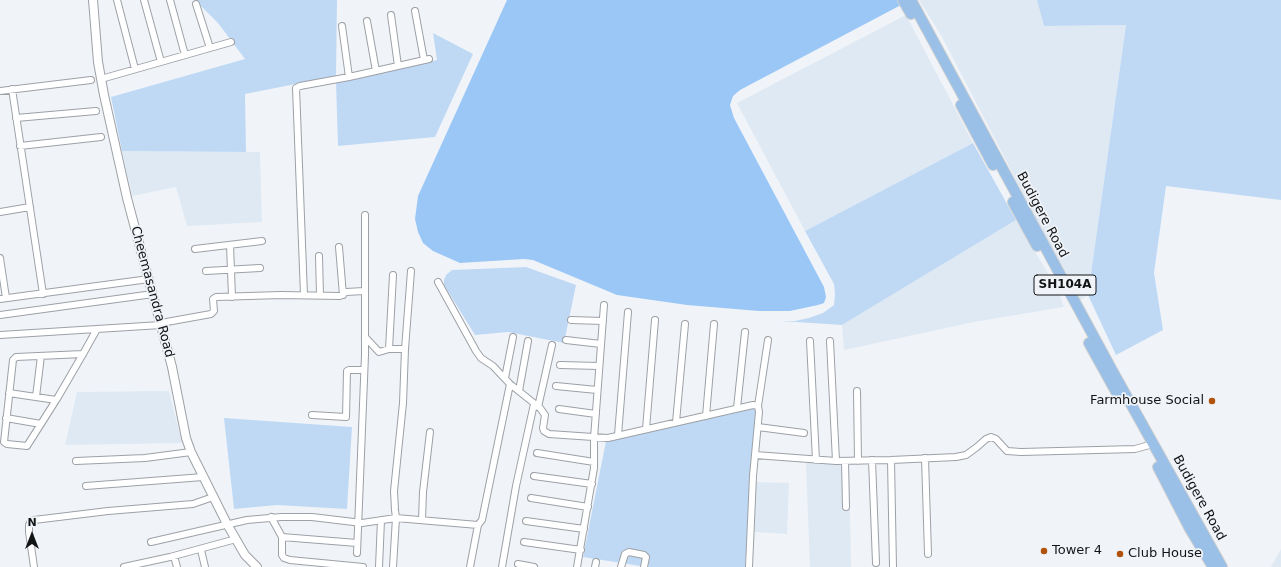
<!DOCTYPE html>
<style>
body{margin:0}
#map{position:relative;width:1281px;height:567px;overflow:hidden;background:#f0f4f9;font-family:"DejaVu Sans",sans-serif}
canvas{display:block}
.north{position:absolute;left:12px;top:515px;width:40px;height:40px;-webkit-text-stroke:3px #f0f4f9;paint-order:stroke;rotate:0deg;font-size:11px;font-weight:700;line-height:16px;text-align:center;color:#131416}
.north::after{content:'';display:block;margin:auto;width:14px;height:18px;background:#131416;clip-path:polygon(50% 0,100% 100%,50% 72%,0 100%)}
</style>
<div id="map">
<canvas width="1281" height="567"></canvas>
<div class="north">N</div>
</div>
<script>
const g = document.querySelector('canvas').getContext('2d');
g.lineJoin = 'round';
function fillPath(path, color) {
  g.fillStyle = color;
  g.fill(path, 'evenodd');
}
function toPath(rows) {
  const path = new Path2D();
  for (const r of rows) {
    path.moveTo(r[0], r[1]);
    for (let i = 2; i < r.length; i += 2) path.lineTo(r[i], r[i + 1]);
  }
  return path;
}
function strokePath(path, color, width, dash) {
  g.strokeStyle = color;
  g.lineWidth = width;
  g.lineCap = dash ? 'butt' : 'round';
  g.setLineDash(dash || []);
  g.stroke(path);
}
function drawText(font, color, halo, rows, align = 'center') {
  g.font = font + ' "DejaVu Sans",sans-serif';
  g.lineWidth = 3.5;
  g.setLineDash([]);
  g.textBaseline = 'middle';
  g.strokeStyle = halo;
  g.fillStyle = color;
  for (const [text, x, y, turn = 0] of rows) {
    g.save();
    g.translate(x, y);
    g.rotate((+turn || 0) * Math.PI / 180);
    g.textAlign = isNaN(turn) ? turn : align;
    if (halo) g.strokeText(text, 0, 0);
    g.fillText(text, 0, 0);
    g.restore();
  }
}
fillPath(toPath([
 [919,0,1037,0,1044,26,1126,25,1088,295,1079,301,941,35],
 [906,15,973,143,805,231,737,103],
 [122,151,260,152,262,222,187,226,176,187,132,196],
 [1016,220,1052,280,1054,280,1064,307,974,322,844,350,842,325],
 [169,391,182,443,65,445,77,392],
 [806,463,849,463,851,567,810,567],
 [756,482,789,483,787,534,754,532],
 [1281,549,1281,567,1271,567]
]), '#dfe9f3');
fillPath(toPath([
 [195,0,337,0,336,76,245,94,246,152,122,151,111,97,245,59,218,23],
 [1037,0,1281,0,1281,200,1166,186,1154,273,1163,330,1116,355,1088,295,1126,25,1044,26],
 [433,33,473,54,435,137,338,146,336,83,437,60],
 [973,143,1016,220,842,325,781,321,795,321,809,318,823,313,834,305,835,294,834,284,805,231],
 [526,267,576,285,564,343,508,332,475,335,444,285,444,280,446,275,452,270],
 [757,408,745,567,647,567,583,557,606,441],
 [224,418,352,427,347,509,277,505,234,509]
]), '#bfd9f5');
fillPath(toPath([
 [507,0,898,0,901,5,740,90,733,96,730,105,734,118,824,287,826,297,824,303,818,305,790,311,759,311,687,305,617,295,533,260,524,259,460,263,433,251,423,243,418,232,415,219,418,196]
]), '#9bc7f6');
const minor = toPath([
 [117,0,135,69],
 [144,0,161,62],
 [170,0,185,55],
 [196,4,210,48],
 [415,11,424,60],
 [391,15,398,66],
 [367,21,376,71],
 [342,26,349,77],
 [101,79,231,42],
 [12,89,43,294],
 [0,91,91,80],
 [16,118,96,111],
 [20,146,101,137],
 [0,212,30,207],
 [230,245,232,297],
 [339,247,343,295],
 [195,249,262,241],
 [319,256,320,295],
 [0,258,6,298],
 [206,271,260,268],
 [438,282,476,351,481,358,493,366,510,384,540,408,545,415,543,428,544,431,549,434,608,438,753,405,758,406,759,412,753,476,749,567],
 [304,295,296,88,300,86,349,77,429,59],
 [0,299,149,279],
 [0,315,153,294],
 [571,320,603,321],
 [161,323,211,314,214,311,213,299,216,297,281,295,340,296,346,292,364,291],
 [0,335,161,325],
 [365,337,379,352,389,349,405,349],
 [566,340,601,344],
 [810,341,816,460],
 [830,341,836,461],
 [389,349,393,275],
 [83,354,16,357,13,360,4,442,7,444,27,446,58,397,83,354,97,329],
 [560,365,599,366],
 [505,378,513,337],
 [556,386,597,390],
 [519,391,528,341],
 [857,391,858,461],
 [9,393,56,400],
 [36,397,41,356],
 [758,406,768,340],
 [538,407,552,345],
 [737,408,745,332],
 [559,409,596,414],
 [312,415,346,417,347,371,349,370,364,370],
 [706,416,714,324],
 [6,418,41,424],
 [676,422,685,324],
 [758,427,804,433],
 [646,429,655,320],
 [618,435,628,312],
 [537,453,594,462],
 [755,455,836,461,891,460,956,457,966,455,977,447,986,439,991,437,996,439,1007,451,1021,452,1135,449,1153,444],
 [925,458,928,554],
 [872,460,876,563],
 [891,460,893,567],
 [76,461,145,458,191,452],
 [845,461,846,507],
 [534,476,592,484],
 [86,486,203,477],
 [531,498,588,507],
 [271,517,282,537,282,555,284,558,290,560,363,567],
 [422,520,423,492,430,432],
 [526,521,584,529],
 [282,537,357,543],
 [151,542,247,520,281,517,312,517,362,523,396,518,478,525,482,520,510,384],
 [524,542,581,550],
 [201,550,205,567],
 [357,553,365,355,365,215],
 [174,556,177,567],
 [518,564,534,567],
 [34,567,29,532,29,525,31,521,34,520,108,511,193,504,213,497],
 [124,567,170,557,236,539],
 [379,567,381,520],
 [393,567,396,518,395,510,394,491,403,403,405,349,411,271],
 [470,567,478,525],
 [502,567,516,486,534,404],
 [577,567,594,468,594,438,604,305],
 [595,567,596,562],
 [621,567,625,554,629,552,644,555,646,557,644,567]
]);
const tertiary = toPath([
 [93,0,98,62,104,95,127,198,172,367,186,438,191,452,227,524,245,555,257,567]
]);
const primary = toPath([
 [903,0,911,14],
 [911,0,1113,372,1222,567],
 [961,105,993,165],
 [1013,202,1037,246],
 [1089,343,1119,397],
 [1158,467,1190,529,1213,567]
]);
strokePath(minor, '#9da1a6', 8);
strokePath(tertiary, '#9da1a6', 10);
strokePath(primary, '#d0d0d0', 12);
strokePath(minor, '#fff', 6);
strokePath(tertiary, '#fff', 8);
strokePath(primary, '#9ac0e7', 10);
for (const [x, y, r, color] of [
 [1212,401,4,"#b1510a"],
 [1044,551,4,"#b1510a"],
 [1120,554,4,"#b1510a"]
]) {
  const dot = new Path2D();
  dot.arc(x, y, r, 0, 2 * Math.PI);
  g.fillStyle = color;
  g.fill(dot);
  strokePath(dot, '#f0f4f9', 1.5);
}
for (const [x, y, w] of [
 [1065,285,62]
]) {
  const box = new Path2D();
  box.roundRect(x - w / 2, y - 10, w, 20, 3);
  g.fillStyle = '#f0f4f9';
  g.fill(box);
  strokePath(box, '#131416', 1);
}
drawText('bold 12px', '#131416', null, [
 ["SH104A",1065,285]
]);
drawText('13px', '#131416', '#f0f4f9', [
 ["Budigere Road",1042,215,62],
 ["Cheemasandra Road",152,292,75],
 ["Budigere Road",1199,498,61]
]);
drawText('13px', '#131416', '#f0f4f9', [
 ["Farmhouse Social",1204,401,"right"],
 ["Tower 4",1052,551],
 ["Club House",1128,554]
], 'left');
</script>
